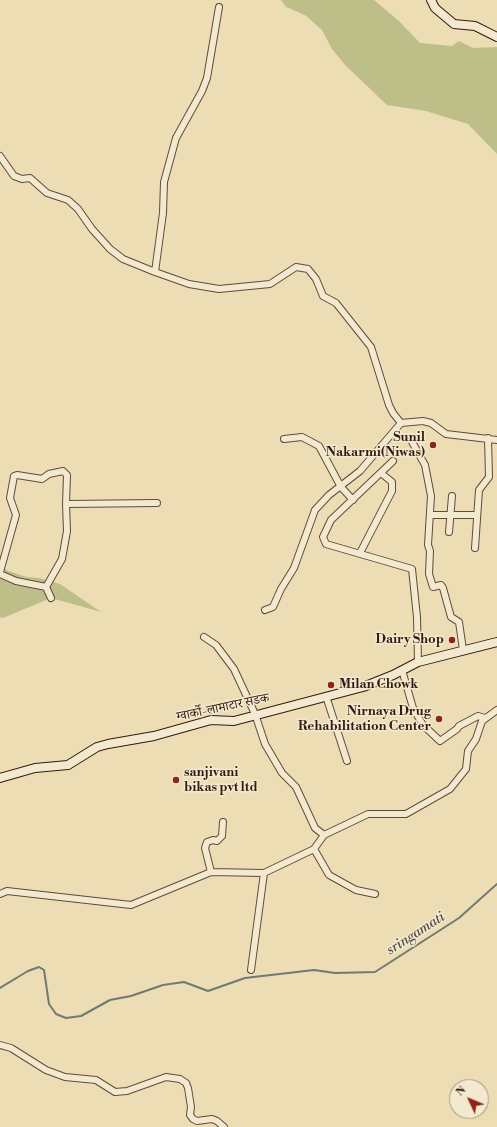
<!DOCTYPE html>
<meta charset="utf-8">
<style>
body{margin:0}
#map{position:relative;width:497px;height:1127px;overflow:hidden;background:#ecddb5;font-family:"Libre Bodoni",serif}
canvas{display:block}
.north{position:absolute;left:449px;top:1079px;width:40px;height:40px;box-sizing:border-box;background:#f3e9cf;border:1px solid #a69683;border-radius:50%;rotate:314deg;font-size:11px;font-weight:700;line-height:16px;text-align:center;color:#321a10}
.north::after{content:'';display:block;margin:auto;width:14px;height:18px;background:#8f2418;clip-path:polygon(50% 0,100% 100%,50% 72%,0 100%)}
</style>
<div id="map">
<canvas width="497" height="1127"></canvas>
<div class="north">N</div>
</div>
<script>
const g = document.querySelector('canvas').getContext('2d');
g.lineJoin = 'round';
function fillPath(path, color) {
  g.fillStyle = color;
  g.fill(path, 'evenodd');
}
function toPath(rows) {
  const path = new Path2D();
  for (const r of rows) {
    path.moveTo(r[0], r[1]);
    for (let i = 2; i < r.length; i += 2) path.lineTo(r[i], r[i + 1]);
  }
  return path;
}
function strokePath(path, color, width, dash) {
  g.strokeStyle = color;
  g.lineWidth = width;
  g.lineCap = dash ? 'butt' : 'round';
  g.setLineDash(dash || []);
  g.stroke(path);
}
function drawText(font, color, halo, rows, align = 'center') {
  g.font = font + ' "Libre Bodoni","Noto Serif Devanagari",serif';
  g.lineWidth = 3;
  g.setLineDash([]);
  g.textBaseline = 'middle';
  g.strokeStyle = halo;
  g.fillStyle = color;
  for (const [text, x, y, turn = 0] of rows) {
    g.save();
    g.translate(x, y);
    g.rotate((+turn || 0) * Math.PI / 180);
    g.textAlign = isNaN(turn) ? turn : align;
    if (halo) g.strokeText(text, 0, 0);
    g.fillText(text, 0, 0);
    g.restore();
  }
}
fillPath(toPath([
 [281,0,374,0,399,21,420,43,452,46,459,41,473,48,497,47,497,154,468,124,426,111,387,105,346,66,332,49,322,30,305,15,286,7],
 [0,565,8,571,27,577,39,578,60,584,101,612,51,598,3,618,0,617]
]), '#bebf88');
strokePath(toPath([
 [0,988,28,971,39,967,44,970,49,1004,56,1014,66,1018,81,1016,110,1000,131,996,163,985,184,982,208,991,245,978,314,970,335,973,375,972,459,918,497,884]
]), '#707a72', 2);
const minor = toPath([
 [0,156,14,176,22,179,30,178,47,193,68,200,78,209,92,229,110,249,123,259,155,272,189,284,219,289,270,284,296,267,308,269,316,279,323,296,336,303,371,347,389,405,393,413,401,423,423,421,431,423,446,434,497,440],
 [155,272,163,213,164,182,176,138,202,91,207,78,219,7],
 [284,439,302,437,319,446,341,487,353,500],
 [411,440,425,465,431,496,428,545,430,551,429,574,433,587,441,585,443,588,451,617,459,622,463,650],
 [393,461,331,520,323,537,326,544,412,569,417,617,418,662],
 [66,504,157,503],
 [430,515,477,515],
 [449,532,452,496],
 [475,548,479,490,489,477,488,438],
 [360,553,392,491,392,482,381,473],
 [0,572,16,515,10,498,14,476,17,475,42,479,49,474,63,471,67,475,66,504,67,531,62,559,46,587],
 [0,574,16,581,46,587,51,598],
 [265,610,273,607,281,589,294,568,315,510,329,495,360,471,401,423],
 [204,637,216,645,234,669,255,714,265,744,282,773,296,787,315,828,324,835],
 [402,670,413,708,423,725,440,741,457,729,459,726,478,716,485,718],
 [326,696,347,761],
 [314,849,329,875,356,890,375,894],
 [211,872,205,848,207,842,213,840,217,841,222,836,223,822],
 [0,894,7,891,131,905,211,872,264,873,314,849,324,835,368,814,406,814,450,789,466,769,468,751,476,739,482,721,497,710],
 [251,970,264,873],
 [0,1045,11,1048,46,1070,65,1077,96,1080,115,1092,127,1091,166,1077,180,1079,186,1083,188,1088,191,1107,190,1115,193,1119,197,1121,212,1119,217,1121,224,1127]
]);
const secondary = toPath([
 [431,0,435,8,454,24,475,26,497,37],
 [0,778,35,768,68,765,97,747,108,744,154,736,211,720,234,721,363,687,393,675,418,662,497,642]
]);
strokePath(minor, '#604b39', 8);
strokePath(secondary, '#321a10', 10);
strokePath(minor, '#f3e9cf', 6);
strokePath(secondary, '#f3e9cf', 8);
for (const [x, y, r, color] of [
 [433,445,4,"#8f2418"],
 [452,640,4,"#8f2418"],
 [331,685,4,"#8f2418"],
 [439,719,4,"#8f2418"],
 [176,780,4,"#8f2418"]
]) {
  const dot = new Path2D();
  dot.arc(x, y, r, 0, 2 * Math.PI);
  g.fillStyle = color;
  g.fill(dot);
  strokePath(dot, '#f3e9cf', 1.5);
}
drawText('bold 13px', '#321a10', '#f3e9cf', [
 ["Sunil",425,438],
 ["Nakarmi(Niwas)",425,453],
 ["Dairy Shop",444,640],
 ["Milan Chowk",339,685,"left"],
 ["Nirnaya Drug",431,712],
 ["Rehabilitation Center",431,727],
 ["sanjivani",184,773,"left"],
 ["bikas pvt ltd",184,788,"left"]
], 'right');
drawText('13px', '#321a10', '#f3e9cf', [
 ["ग्वार्को-लामाटार सडक",223,708,-12]
]);
drawText('italic 14px', '#514a41', '#f3e9cf', [
 ["sringamati",416,934,-33]
]);
</script>
